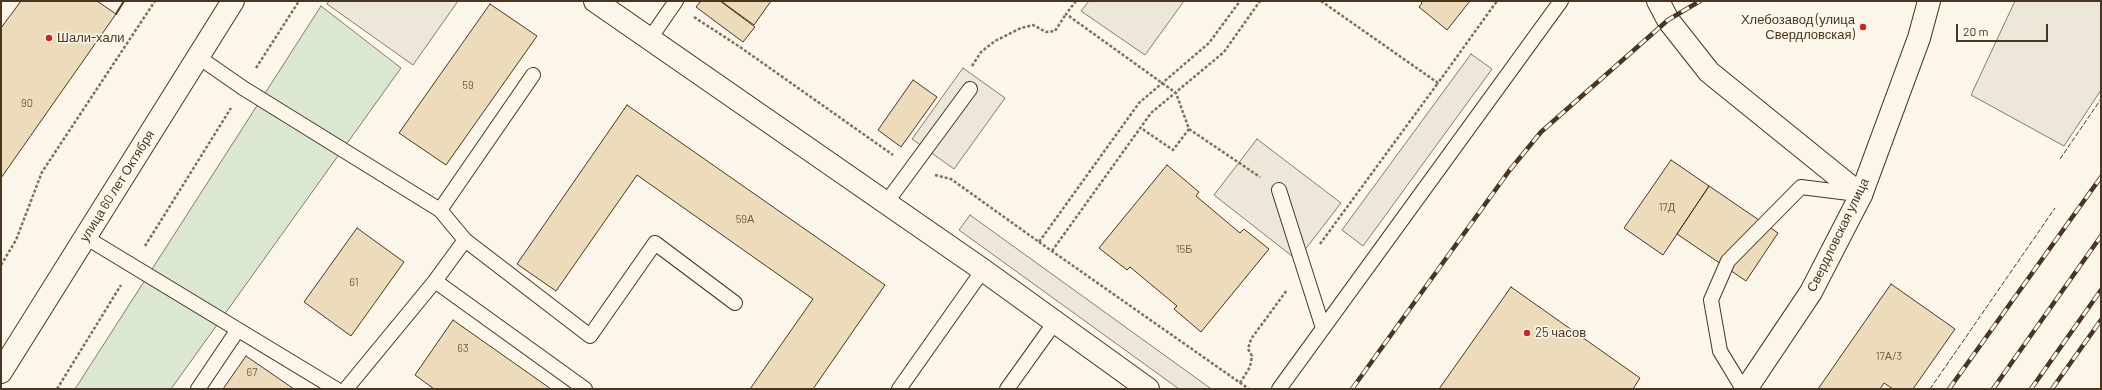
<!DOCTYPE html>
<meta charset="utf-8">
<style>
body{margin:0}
#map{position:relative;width:2102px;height:390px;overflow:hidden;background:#fbf6e9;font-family:Barlow,sans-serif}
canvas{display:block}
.frame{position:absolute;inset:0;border:2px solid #4a3520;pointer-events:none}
.scale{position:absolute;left:1956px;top:24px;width:92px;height:18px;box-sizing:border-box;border:2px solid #4a3520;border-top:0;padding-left:5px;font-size:12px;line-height:14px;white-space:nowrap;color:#4a3520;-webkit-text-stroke:3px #fbf6e9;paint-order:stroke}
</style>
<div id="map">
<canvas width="2102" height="390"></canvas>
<div class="frame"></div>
<div class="scale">20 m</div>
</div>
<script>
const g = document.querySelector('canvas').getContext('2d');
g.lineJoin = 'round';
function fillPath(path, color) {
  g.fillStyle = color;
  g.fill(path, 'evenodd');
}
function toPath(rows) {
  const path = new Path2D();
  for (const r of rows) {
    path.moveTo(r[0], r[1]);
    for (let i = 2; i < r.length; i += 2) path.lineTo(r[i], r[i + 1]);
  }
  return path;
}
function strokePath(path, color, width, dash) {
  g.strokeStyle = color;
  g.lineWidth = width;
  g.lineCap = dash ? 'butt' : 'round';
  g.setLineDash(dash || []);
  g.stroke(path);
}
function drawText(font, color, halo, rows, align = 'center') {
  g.font = font + ' Barlow,sans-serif';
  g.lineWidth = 3;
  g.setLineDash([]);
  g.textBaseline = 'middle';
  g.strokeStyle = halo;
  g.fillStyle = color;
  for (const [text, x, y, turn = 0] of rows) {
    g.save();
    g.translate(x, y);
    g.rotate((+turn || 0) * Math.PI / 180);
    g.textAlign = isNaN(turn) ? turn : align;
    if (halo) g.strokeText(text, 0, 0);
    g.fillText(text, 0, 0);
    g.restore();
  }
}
const green = toPath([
 [321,6,401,68,171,389,75,389,321,6]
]);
fillPath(green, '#dce7d0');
strokePath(green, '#887966', 1);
const parking = toPath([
 [329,1,458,1,413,65,327,4,329,1],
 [1089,1,1184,1,1145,55,1081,11,1089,1],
 [2015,1,2101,1,2101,90,2064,146,1971,95,2015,1],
 [1471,54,1492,69,1363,246,1342,230,1471,54],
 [963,68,1005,98,954,169,912,139,963,68],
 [1257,139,1341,203,1297,260,1214,195,1257,139],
 [970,215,1210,388,1210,389,1179,389,959,230,970,215]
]);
fillPath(parking, '#ede7d9');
strokePath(parking, '#887966', 1);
const building = toPath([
 [21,1,97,1,116,14,1,178,1,28,21,1],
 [701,1,720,1,755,27,743,42,696,7,701,1],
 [721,1,771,1,754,25,721,1],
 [1420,1,1470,1,1447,30,1419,7,1422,3,1420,1],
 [490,4,537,36,446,165,399,133,490,4],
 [913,80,937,97,901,147,878,130,913,80],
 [627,105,885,285,813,389,750,389,813,299,637,175,556,291,517,264,627,105],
 [1671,160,1709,186,1663,255,1624,228,1671,160],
 [1167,165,1199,192,1196,196,1240,233,1244,229,1269,249,1201,332,1174,309,1177,306,1130,267,1127,270,1099,248,1167,165],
 [1709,186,1778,233,1746,281,1677,234,1709,186],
 [357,228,404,262,351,336,304,302,357,228],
 [1891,284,1955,329,1913,389,1893,389,1884,383,1880,389,1818,389,1891,284],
 [1511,287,1640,378,1633,389,1439,389,1511,287],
 [453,320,551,389,434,389,415,375,453,320],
 [246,356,294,389,223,389,246,356]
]);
fillPath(building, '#ecdcbc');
strokePath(building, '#4a3520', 1);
const service = toPath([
 [649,40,676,1],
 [197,56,243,88,440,210,465,240,590,336,655,243,735,303],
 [1279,190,1323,328],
 [886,203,970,89],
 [440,210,533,75],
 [85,237,336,389],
 [435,281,585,389],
 [198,389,237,331],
 [346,389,435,281,465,240],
 [899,389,983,270],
 [1007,389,1055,322],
 [1279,389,1561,1],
 [1743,389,1720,351,1711,300,1728,261,1801,187,1857,194]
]);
const minor = toPath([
 [595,1,983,270,1148,389],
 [1658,1,1668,20,1709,72,1861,195]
]);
const secondary = toPath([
 [1,372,233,1]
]);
const trunk = toPath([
 [1746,389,1811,292,1861,195,1919,38,1929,1]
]);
strokePath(service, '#4a3520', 16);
strokePath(minor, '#4a3520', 24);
strokePath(secondary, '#4a3520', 24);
strokePath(trunk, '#4a3520', 24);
strokePath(toPath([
 [1076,1,1066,14,1176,93,1189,129,1173,150,1141,128],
 [1321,1,1438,83,1497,1],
 [694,17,740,47,893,155],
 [972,66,981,52,995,41,1021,28,1033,25,1046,32,1055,31,1066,14],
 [256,68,299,1],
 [1189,129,1260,177],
 [935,175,951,179,1039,242,1139,103,1209,43,1240,1],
 [1039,242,1249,389],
 [1320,244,1438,83],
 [145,246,231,108],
 [1052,251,1151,113,1224,52,1260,1],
 [1,265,16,240,42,172,155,1],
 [1240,383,1250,367,1252,356,1248,349,1251,339,1287,290],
 [57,389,121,285]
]), '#7f6f5c', 2.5, [3, 2]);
strokePath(service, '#fbf6e9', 14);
strokePath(minor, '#fbf6e9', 22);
strokePath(secondary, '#fbf6e9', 22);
strokePath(trunk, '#fbf6e9', 22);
const rail = toPath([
 [1352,389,1509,171,1541,132,1668,20,1700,1],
 [1949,389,2101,177],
 [1993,389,2101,236],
 [2031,389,2101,290],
 [2052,389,2101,320]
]);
strokePath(rail, '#4a3520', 4.5);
strokePath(rail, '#fbf6e9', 3, [9]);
strokePath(toPath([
 [2060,159,2101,99],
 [1930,389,2055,208]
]), '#4a3520', 1, [5, 2]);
strokePath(toPath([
 [116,14,124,1]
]), '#4a3520', 2);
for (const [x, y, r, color] of [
 [1863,27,4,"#c62828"],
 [49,38,4,"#c62828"],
 [1527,333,4,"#c62828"]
]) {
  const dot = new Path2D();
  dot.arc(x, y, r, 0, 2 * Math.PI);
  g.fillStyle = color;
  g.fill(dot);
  strokePath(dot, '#fbf6e9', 1.5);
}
drawText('11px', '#725f47', null, [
 ["59",468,85],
 ["90",27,103],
 ["17Д",1667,207],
 ["59А",745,219],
 ["15Б",1184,249],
 ["61",354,282],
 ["63",463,348],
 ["17А/3",1889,356],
 ["67",252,372]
]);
drawText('13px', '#4a3520', '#fbf6e9', [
 ["Хлебозавод (улица",1855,20,"right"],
 ["Свердловская)",1855,35,"right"],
 ["Шали-хали",57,38],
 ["25 часов",1535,333]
], 'left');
drawText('13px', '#4a3520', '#fbf6e9', [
 ["улица 60 лет Октября",117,186,-58],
 ["Свердловская улица",1838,235,-64]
]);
</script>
